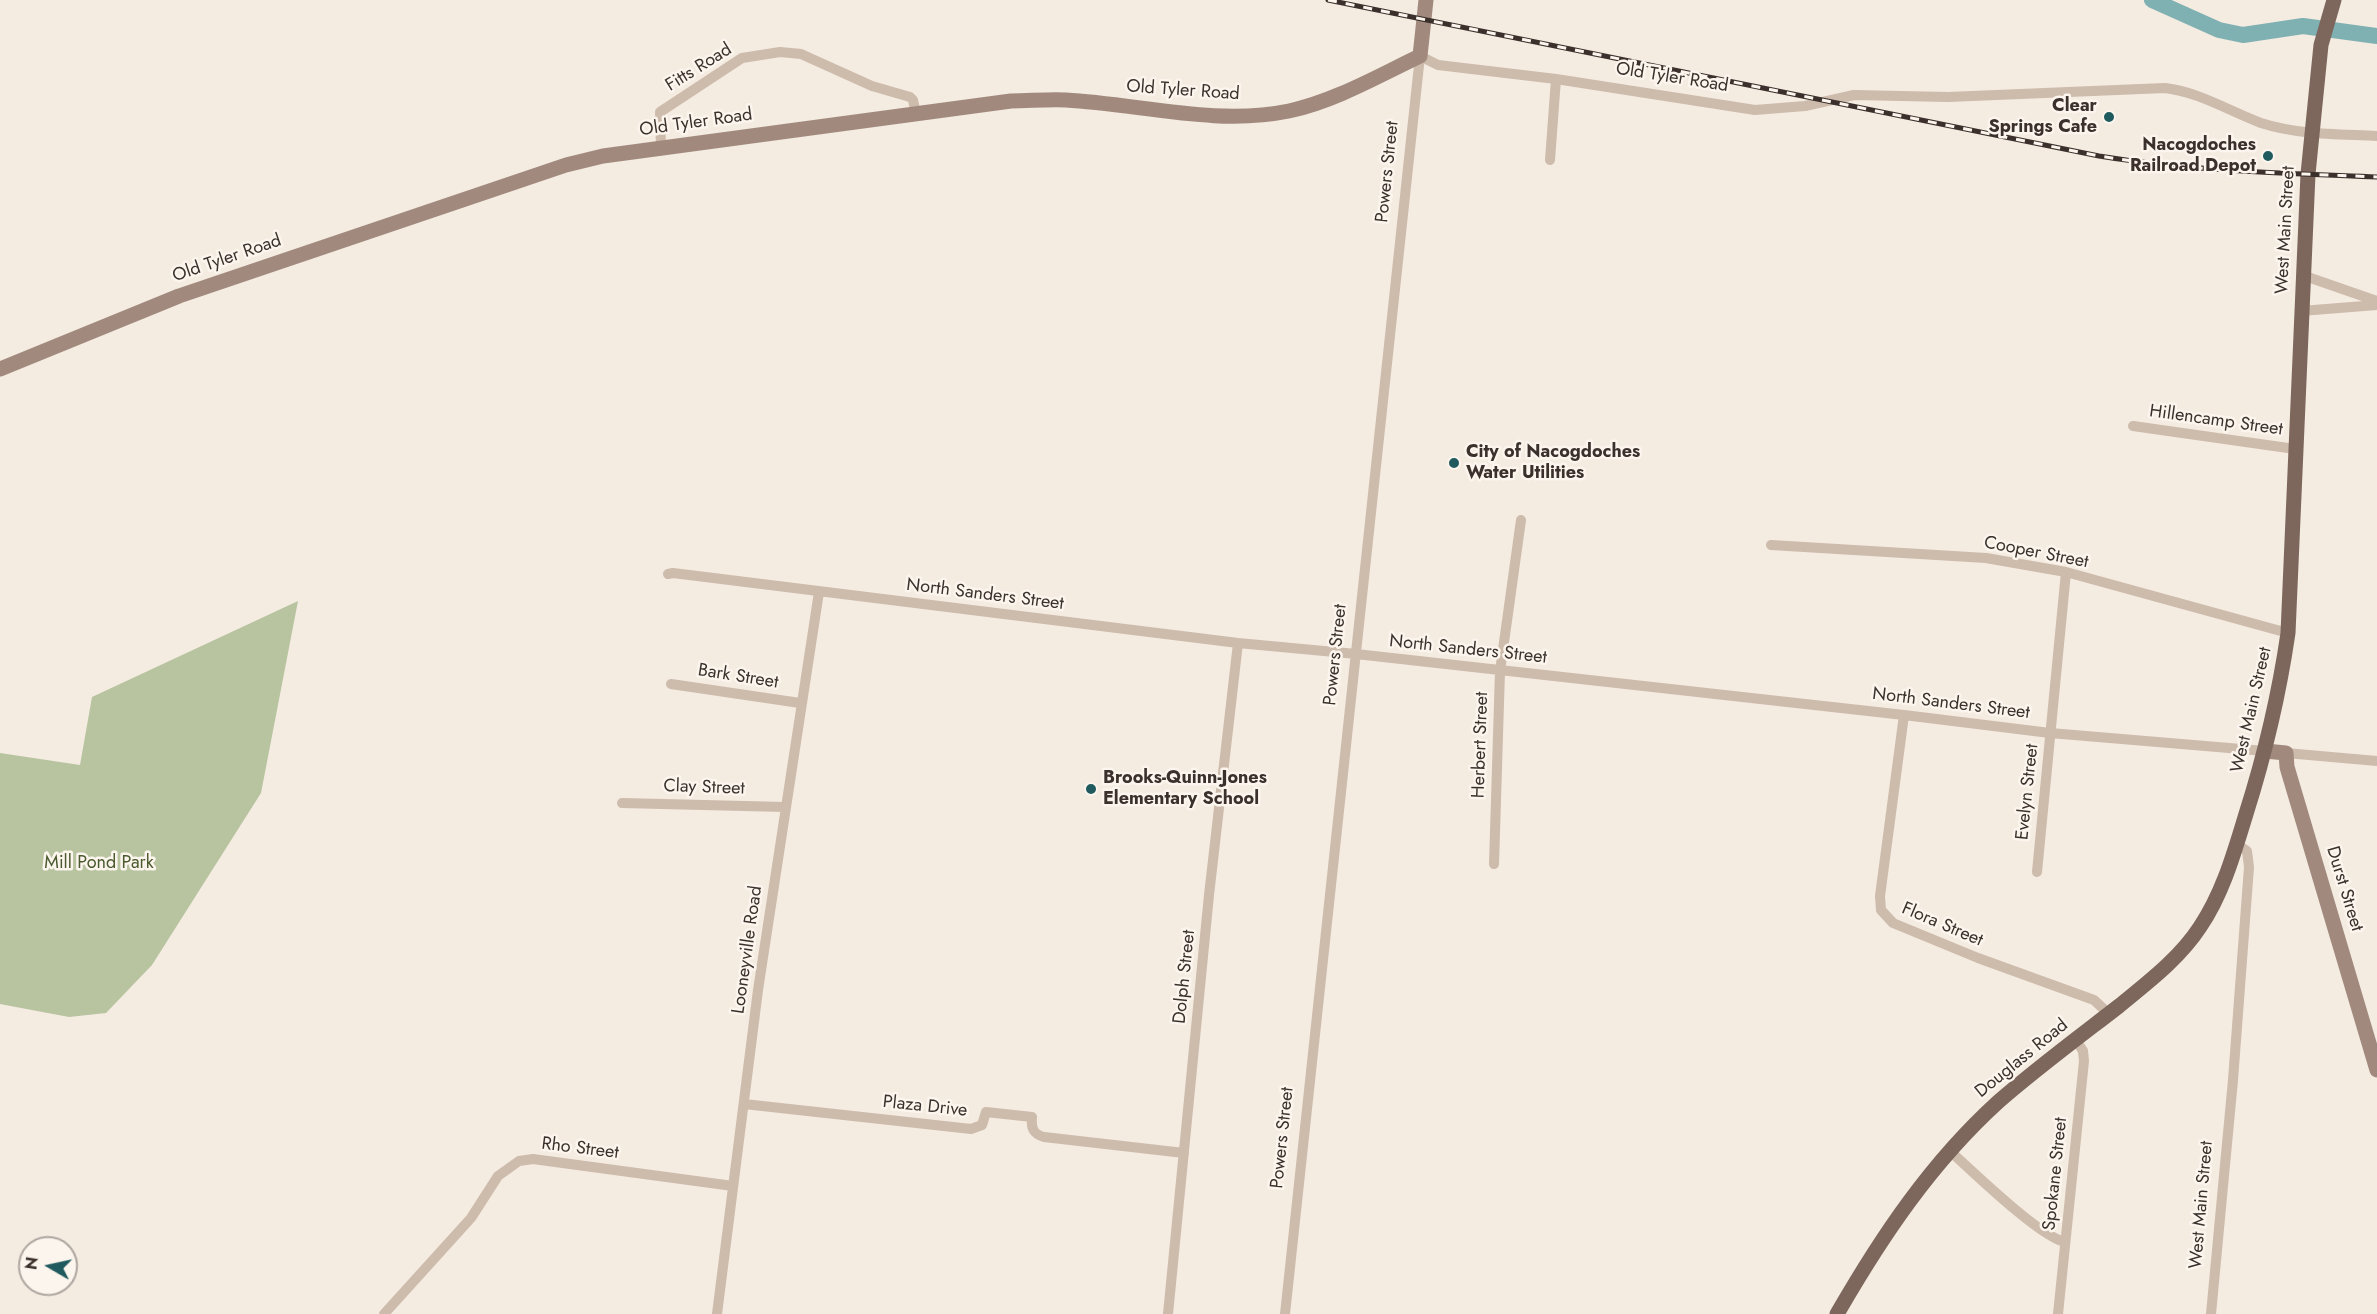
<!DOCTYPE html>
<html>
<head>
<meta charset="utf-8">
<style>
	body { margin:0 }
	#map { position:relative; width:2377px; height:1314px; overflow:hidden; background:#f4ebe1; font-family:Jost,sans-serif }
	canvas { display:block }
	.north { position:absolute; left:18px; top:1236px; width:60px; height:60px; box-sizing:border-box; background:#fbf5ee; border:2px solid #aea6a0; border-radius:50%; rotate:279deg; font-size:16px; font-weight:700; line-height:24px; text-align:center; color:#3b302b }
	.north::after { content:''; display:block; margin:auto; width:21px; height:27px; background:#1f5a5e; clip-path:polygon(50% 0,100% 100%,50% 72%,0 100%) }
</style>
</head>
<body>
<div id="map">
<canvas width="2377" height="1314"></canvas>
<div class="north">N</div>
</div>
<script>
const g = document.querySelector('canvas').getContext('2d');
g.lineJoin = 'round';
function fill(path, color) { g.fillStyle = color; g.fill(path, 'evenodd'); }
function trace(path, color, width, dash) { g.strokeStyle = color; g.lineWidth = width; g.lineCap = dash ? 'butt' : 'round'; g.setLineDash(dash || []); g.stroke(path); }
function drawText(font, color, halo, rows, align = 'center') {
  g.font = font + ' Jost,sans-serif'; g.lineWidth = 5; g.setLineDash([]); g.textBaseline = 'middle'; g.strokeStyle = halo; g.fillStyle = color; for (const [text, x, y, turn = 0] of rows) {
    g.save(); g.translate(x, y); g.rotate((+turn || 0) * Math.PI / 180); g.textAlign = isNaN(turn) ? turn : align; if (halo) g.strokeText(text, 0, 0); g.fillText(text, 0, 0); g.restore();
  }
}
fill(new Path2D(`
	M 298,601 L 261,793 L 152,965 L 106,1013 L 69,1017 L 0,1004 L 0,753 L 80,765 L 92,697 Z`), '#b8c4a0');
trace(new Path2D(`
	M 2152,0 L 2219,30 L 2243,35 L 2303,26 L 2377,36`), '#7fb0b2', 16);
trace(new Path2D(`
	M 661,147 L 660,112 L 742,58 L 780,52 L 801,54 L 872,86 L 910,97 L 913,100 L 916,114
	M 1550,160 L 1556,79
	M 2302,275 L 2377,301
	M 2301,311 L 2377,305
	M 2133,426 L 2295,449
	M 1771,545 L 1986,558 L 2066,572 L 2288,633
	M 668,574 L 673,573 L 1238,643 L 1356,654 L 1904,715 L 2050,733 L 2265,751
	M 671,684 L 800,703
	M 1904,715 L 1880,896 L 1881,910 L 1893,923 L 1978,958 L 2094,1000 L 2109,1014
	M 2286,753 L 2377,761
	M 622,803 L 785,807
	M 1494,864 L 1500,671 L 1521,520
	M 2037,872 L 2066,572
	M 744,1104 L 971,1129 L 982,1125 L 986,1112 L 1032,1117 C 1031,1128 1033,1134 1044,1137 L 1184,1153
	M 1950,1151 C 1972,1171 2040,1237 2065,1242
	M 384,1314 L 471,1218 L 498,1176 L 519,1161 L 533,1159 L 733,1186
	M 717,1314 L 758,990 L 819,592
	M 1168,1314 L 1209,895 L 1238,643
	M 1285,1314 C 1327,895 1375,476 1420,56 L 1438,65 L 1556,79 L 1755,110 L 1805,106 L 1854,95 L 1948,97 L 2165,88 C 2199,92 2229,111 2261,123 C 2298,135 2339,134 2377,136
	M 2058,1314 L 2084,1061 L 2083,1051 L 2076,1040
	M 2211,1314 L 2233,1080 L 2249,867 L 2247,851 L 2237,844`), '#cdbbac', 10);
trace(new Path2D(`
	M 0,369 L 179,296 L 566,165 L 603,156 L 1011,101 C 1029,101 1048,99 1066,100 C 1139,104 1216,126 1289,111 C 1335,101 1378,76 1420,56 L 1426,0
	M 2265,751 L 2286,753 L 2287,767 L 2377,1070`), '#a18a7d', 15);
trace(new Path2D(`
	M 1837,1314 C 1882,1236 1931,1163 1998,1102 C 2037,1068 2079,1037 2119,1006 C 2148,982 2179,959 2200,927 C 2223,893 2234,853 2246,814 C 2265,754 2279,695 2288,633 L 2308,174 L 2321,45 L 2334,0`), '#7d675c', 15);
const rail = new Path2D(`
	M 1328,0 L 2099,156 C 2191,171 2284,173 2377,177`);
trace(rail, '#3b302b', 5);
trace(rail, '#fbf5ee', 3, [9]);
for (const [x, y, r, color] of [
	[2109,117,6,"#1f5a5e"],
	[2268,156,6,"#1f5a5e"],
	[1454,463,6,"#1f5a5e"],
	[1091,789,6,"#1f5a5e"]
]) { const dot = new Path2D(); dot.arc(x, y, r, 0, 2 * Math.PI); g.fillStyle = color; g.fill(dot); trace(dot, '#fbf5ee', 2); }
drawText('18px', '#3b302b', '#fbf5ee', [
	["Fitts Road",699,68,-32],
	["Old Tyler Road",1672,78,9],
	["Old Tyler Road",1183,91,4],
	["Old Tyler Road",696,123,-8],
	["Powers Street",1388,172,-84],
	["West Main Street",2286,230,-87],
	["Old Tyler Road",227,259,-19],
	["Hillencamp Street",2216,421,8],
	["Cooper Street",2036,553,11],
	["North Sanders Street",985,595,7],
	["North Sanders Street",1468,650,6],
	["Powers Street",1336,655,-84],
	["Bark Street",738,677,9],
	["North Sanders Street",1951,704,7],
	["West Main Street",2252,710,-77],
	["Herbert Street",1481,745,-88],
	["Clay Street",704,788,2],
	["Evelyn Street",2028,792,-84],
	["Durst Street",2344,889,73],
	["Flora Street",1942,925,23],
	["Looneyville Road",748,950,-82],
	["Dolph Street",1185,977,-84],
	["Douglass Road",2022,1059,-39],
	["Plaza Drive",925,1107,6],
	["Powers Street",1283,1138,-84],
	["Rho Street",580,1149,7],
	["Spokane Street",2056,1174,-84],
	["West Main Street",2202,1205,-85]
]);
drawText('bold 18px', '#3b302b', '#fbf5ee', [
	["Clear",2097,107],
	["Springs Cafe",2097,128],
	["Nacogdoches",2256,146],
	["Railroad Depot",2256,167],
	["City of Nacogdoches",1466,453,"left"],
	["Water Utilities",1466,474,"left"],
	["Brooks-Quinn-Jones",1103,779,"left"],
	["Elementary School",1103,800,"left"]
], 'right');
drawText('18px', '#4a5a2e', '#fbf5ee', [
	["Mill Pond Park",99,864]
]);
</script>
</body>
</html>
